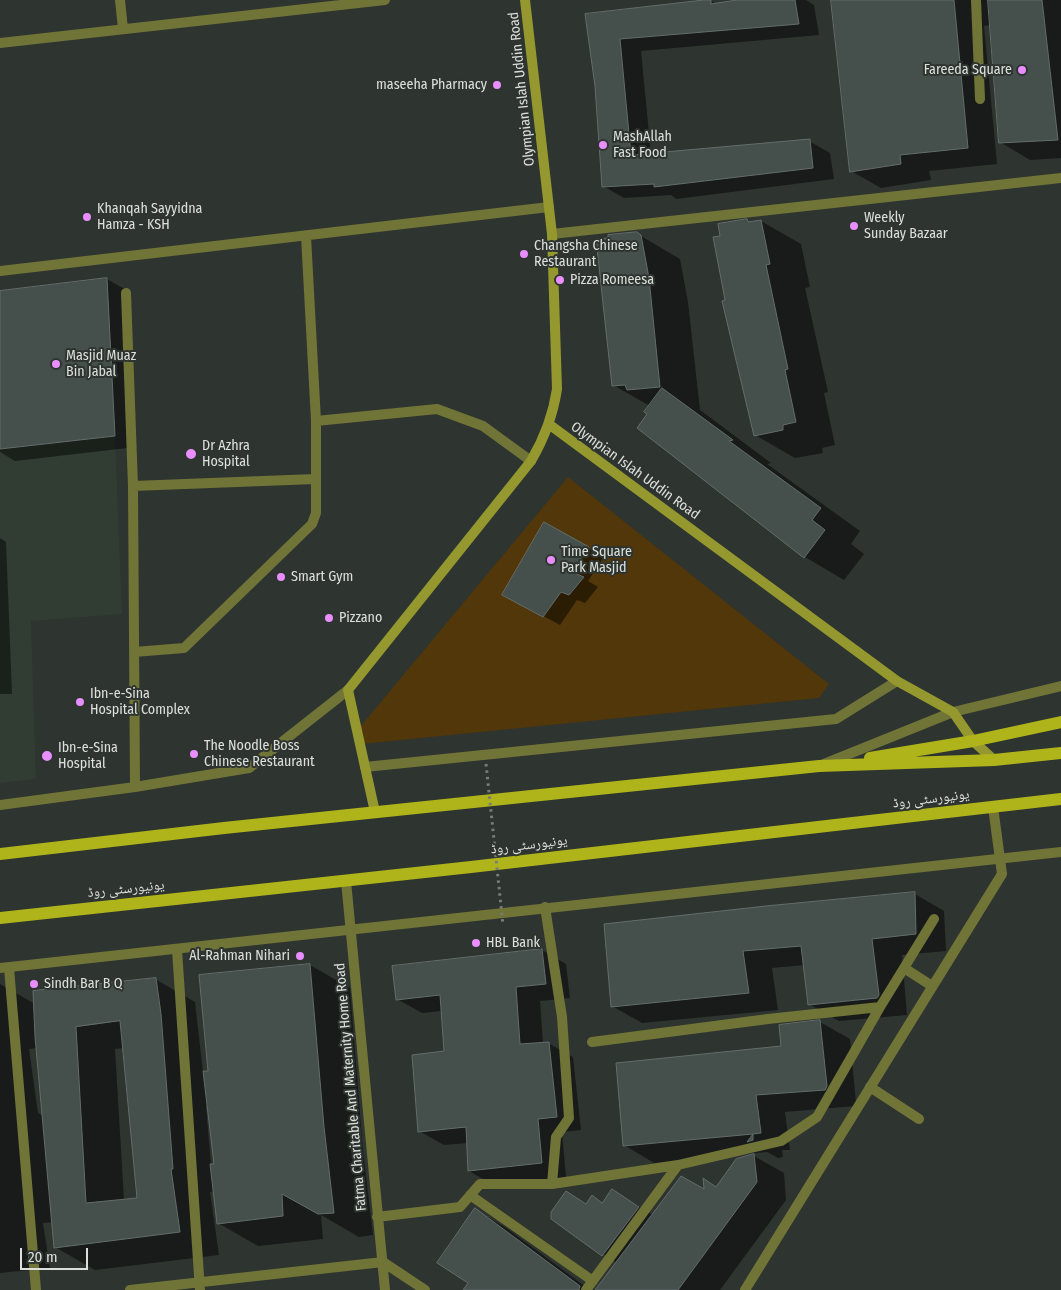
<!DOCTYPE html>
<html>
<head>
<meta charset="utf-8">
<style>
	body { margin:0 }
	#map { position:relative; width:1061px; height:1290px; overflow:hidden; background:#2e342f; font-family:"Fira Sans Condensed",sans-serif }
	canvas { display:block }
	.scale { position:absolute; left:20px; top:1248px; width:68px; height:22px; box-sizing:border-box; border:2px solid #dce0dc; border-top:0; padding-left:6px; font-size:15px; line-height:18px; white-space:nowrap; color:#dce0dc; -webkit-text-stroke:4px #2e342f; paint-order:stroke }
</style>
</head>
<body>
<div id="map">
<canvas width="1061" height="1290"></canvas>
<div class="scale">20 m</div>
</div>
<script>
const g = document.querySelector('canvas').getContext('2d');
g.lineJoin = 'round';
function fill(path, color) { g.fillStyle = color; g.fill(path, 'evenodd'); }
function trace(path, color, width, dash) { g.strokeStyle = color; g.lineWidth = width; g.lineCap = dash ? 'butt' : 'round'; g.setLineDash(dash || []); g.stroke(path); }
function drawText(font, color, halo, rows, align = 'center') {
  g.font = font + ' "Fira Sans Condensed","Noto Naskh Arabic",sans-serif'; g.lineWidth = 4; g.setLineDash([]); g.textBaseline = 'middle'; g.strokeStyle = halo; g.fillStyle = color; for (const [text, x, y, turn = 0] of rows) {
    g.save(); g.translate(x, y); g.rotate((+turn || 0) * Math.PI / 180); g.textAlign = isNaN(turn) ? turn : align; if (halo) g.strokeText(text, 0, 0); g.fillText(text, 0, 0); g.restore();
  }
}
fill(new Path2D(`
	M 115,436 L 122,614 L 31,621 L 36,779 L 0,783 L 0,449 Z`), '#313c32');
fill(new Path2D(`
	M 568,477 L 829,684 L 819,698 L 361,744 L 360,727 Z`), '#513709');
fill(new Path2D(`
	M 745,0 L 806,0 L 814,5 L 819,35 L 641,51 L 651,154 L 809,141 L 830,153 L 834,179 L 676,199 L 671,195 L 624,198 L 603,186 L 596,86 L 586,15 L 711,1 L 717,4 Z
	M 832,0 L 1061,0 L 1061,158 L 1030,160 L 1000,142 L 991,25 L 984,26 L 997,164 L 929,171 L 931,180 L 881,188 L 851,171 Z
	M 747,221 L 751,223 L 761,221 L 801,244 L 810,287 L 805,288 L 828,392 L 824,393 L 835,445 L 822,448 L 823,453 L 795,458 L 755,435 L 726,301 L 722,237 Z
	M 636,233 L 680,259 L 688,302 L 700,410 L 771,463 L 767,464 L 860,531 L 851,544 L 864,554 L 844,580 L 805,557 L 722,494 L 723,492 L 648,414 L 650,406 L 613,385 Z
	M 107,279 L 128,291 L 136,447 L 15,461 L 0,452 L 0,292 Z
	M 544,524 L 604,557 L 588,581 L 598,587 L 585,603 L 577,600 L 560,625 L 519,603 Z
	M 0,538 L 6,542 L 12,694 L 0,694 Z
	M 915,894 L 944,911 L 946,951 L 902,955 L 907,1015 L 839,1021 L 809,1004 L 805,965 L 772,968 L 778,1010 L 642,1023 L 612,1006 L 605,925 Z
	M 542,950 L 566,964 L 570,998 L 540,1001 L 543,1043 L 548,1043 L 573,1057 L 581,1130 L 562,1132 L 566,1177 L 493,1185 L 469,1171 L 468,1143 L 444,1145 L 419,1131 L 446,1052 L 442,1011 L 422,1013 L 397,999 Z
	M 310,965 L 350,988 L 363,1151 L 373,1235 L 359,1237 L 321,1215 L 323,1239 L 258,1246 L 218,1223 L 215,1191 L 210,1192 L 219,1255 L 95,1270 L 55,1247 L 53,1222 L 43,1223 L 50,1268 L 0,1273 L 0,984 L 35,1004 L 155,979 L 195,1002 L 203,1072 L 209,1072 ZM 37,1048 L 43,1116 L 38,1113 L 29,1049 ZM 124,1048 L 138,1199 L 124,1200 L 115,1049 ZM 206,1106 L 208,1106 L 215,1165 L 211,1165 Z
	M 820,1022 L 850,1039 L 856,1103 L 855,1106 L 785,1112 L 790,1150 L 782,1150 L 783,1157 L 778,1158 L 767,1152 L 654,1163 L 624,1145 Z
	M 754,1156 L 784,1173 L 786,1200 L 720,1290 L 597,1290 L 617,1263 L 552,1218 L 567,1192 L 587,1204 L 592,1197 L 603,1204 L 612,1190 L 653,1215 L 705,1191 L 717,1188 Z
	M 476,1210 L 505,1227 L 590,1290 L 477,1290 L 439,1263 Z`), '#0007');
const building = new Path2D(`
	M 704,0 L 711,0 L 711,4 L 737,0 L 795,0 L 799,24 L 620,39 L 631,155 L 810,139 L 813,168 L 654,187 L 654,184 L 602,187 L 595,86 L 585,14 Z
	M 831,0 L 954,0 L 968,148 L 900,155 L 901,164 L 850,172 Z
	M 988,0 L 1042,0 L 1058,140 L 999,143 Z
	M 747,219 L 748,222 L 761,220 L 770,264 L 766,265 L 788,369 L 785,370 L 796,422 L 783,425 L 783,430 L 754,436 L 722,301 L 725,300 L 723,289 L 713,237 L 720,236 L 718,224 Z
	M 637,232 L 641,235 L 649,278 L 660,387 L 627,390 L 625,385 L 612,386 L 596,239 L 608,238 L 608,235 Z
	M 107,278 L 115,436 L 0,449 L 0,291 Z
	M 662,388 L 733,440 L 729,441 L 821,508 L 812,520 L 825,530 L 804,558 L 637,428 L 647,414 L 644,412 Z
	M 544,522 L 589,547 L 572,572 L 584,577 L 569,595 L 561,592 L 543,617 L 502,595 Z
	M 915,892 L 916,934 L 872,939 L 879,995 L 877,998 L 808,1005 L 801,946 L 743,951 L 749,993 L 611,1007 L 604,924 L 766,906 Z
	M 542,949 L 546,984 L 516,987 L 520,1044 L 549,1042 L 557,1117 L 538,1119 L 542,1163 L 468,1171 L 466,1127 L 418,1132 L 412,1055 L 444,1051 L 440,995 L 396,1000 L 392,966 Z
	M 310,964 L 324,1127 L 334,1213 L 318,1214 L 282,1194 L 283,1216 L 217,1224 L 210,1164 L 214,1164 L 203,1071 L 208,1071 L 199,975 Z
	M 156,978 L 161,1014 L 173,1169 L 171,1169 L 180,1232 L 54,1248 L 35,1037 L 33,991 ZM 120,1021 L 137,1198 L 86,1203 L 76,1027 Z
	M 820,1020 L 827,1086 L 825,1090 L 756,1095 L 761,1133 L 753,1134 L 753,1140 L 747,1142 L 753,1134 L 623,1146 L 616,1063 L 781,1046 L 779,1025 Z
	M 754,1154 L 757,1182 L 678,1290 L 595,1290 L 681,1176 L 704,1189 L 703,1178 L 716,1187 L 736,1159 Z
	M 612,1189 L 639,1207 L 602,1256 L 551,1219 L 551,1212 L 566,1191 L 586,1204 L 592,1195 L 602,1203 Z
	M 475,1208 L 580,1286 L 579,1290 L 463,1290 L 468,1283 L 437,1263 Z`);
fill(building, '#454f4c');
trace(building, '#636d6b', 1);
trace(new Path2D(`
	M 0,968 L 1061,852
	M 870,1087 L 919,1119`), '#717437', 10);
trace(new Path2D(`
	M 120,0 L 123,29
	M 976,0 L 980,99
	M 0,43 L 385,0
	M 552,234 L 1061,178
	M 0,271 L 549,207
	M 126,293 L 133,486 L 135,787
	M 316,421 L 437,409 L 483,426 L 531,461
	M 133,486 L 315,479
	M 134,652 L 184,648 L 312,524 L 316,513 L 316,421 L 306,236
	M 824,764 L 953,712 L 1061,686
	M 365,767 L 836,719 L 897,681
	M 0,805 L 135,787 L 249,768 L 348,690
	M 346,881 L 385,1290
	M 545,907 L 562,1017 L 569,1118 L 556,1137 L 552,1184
	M 177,950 L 200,1290
	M 9,968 L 36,1290
	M 904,968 L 934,919
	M 592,1042 L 768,1019 L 880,1007 L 904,968 L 932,986
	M 470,1195 L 593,1281
	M 377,1217 L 460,1207 L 480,1184 L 552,1184 L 678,1165 L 781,1141 L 817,1117 L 880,1007
	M 130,1290 L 383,1262 L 425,1290
	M 586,1290 L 678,1165
	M 745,1290 L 1002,874 L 993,807`), '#717437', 10);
trace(new Path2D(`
	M 550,425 L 897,681 L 953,712 L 973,741 L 994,760
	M 375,812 L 348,690 L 531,461 C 545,437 553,416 557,389 L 552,234 L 525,0`), '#94982e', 10);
trace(new Path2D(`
	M 870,758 L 973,741 L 1061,722
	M 0,854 L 224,828 L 819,766 L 994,760 L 1061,753
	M 0,918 L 471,867 L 1061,799`), '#afb41a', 12);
trace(new Path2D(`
	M 486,764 L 503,925`), '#787d78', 3, [2.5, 4]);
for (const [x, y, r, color] of [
	[1022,70,5,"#e88eff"],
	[497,85,5,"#e88eff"],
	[603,145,5,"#e88eff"],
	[87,217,5,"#e88eff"],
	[854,226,5,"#e88eff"],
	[524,254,5,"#e88eff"],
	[560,280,5,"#e88eff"],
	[56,364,5,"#e88eff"],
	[191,454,6,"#e88eff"],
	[551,560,5,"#e88eff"],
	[281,577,5,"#e88eff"],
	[329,618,5,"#e88eff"],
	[80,702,5,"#e88eff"],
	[194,754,5,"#e88eff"],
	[47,756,6,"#e88eff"],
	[476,943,5,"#e88eff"],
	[300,956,5,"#e88eff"],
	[34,984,5,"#e88eff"]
]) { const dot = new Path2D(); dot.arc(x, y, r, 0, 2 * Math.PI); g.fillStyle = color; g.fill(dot); trace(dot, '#2e342f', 2); }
drawText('14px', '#dce0dc', '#2e342f', [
	["Fareeda Square",1012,70,"right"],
	["maseeha Pharmacy",487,85,"right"],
	["MashAllah",613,137],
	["Fast Food",613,153],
	["Khanqah Sayyidna",97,209],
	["Hamza - KSH",97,225],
	["Weekly",864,218],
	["Sunday Bazaar",864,234],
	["Changsha Chinese",534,246],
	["Restaurant",534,262],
	["Pizza Romeesa",570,280],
	["Masjid Muaz",66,356],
	["Bin Jabal",66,372],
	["Dr Azhra",202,446],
	["Hospital",202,462],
	["Time Square",561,552],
	["Park Masjid",561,568],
	["Smart Gym",291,577],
	["Pizzano",339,618],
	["Ibn-e-Sina",90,694],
	["Hospital Complex",90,710],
	["The Noodle Boss",204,746],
	["Chinese Restaurant",204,762],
	["Ibn-e-Sina",58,748],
	["Hospital",58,764],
	["HBL Bank",486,943],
	["Al-Rahman Nihari",290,956,"right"],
	["Sindh Bar B Q",44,984]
], 'left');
drawText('14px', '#dce0dc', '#2e342f', [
	["Olympian Islah Uddin Road",522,89,-96],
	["Olympian Islah Uddin Road",635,471,36],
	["یونیورسٹی روڈ",931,799,-7],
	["یونیورسٹی روڈ",529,845,-7],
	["یونیورسٹی روڈ",126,889,-6],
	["Fatma Charitable And Maternity Home Road",351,1087,-95]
]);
</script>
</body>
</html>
